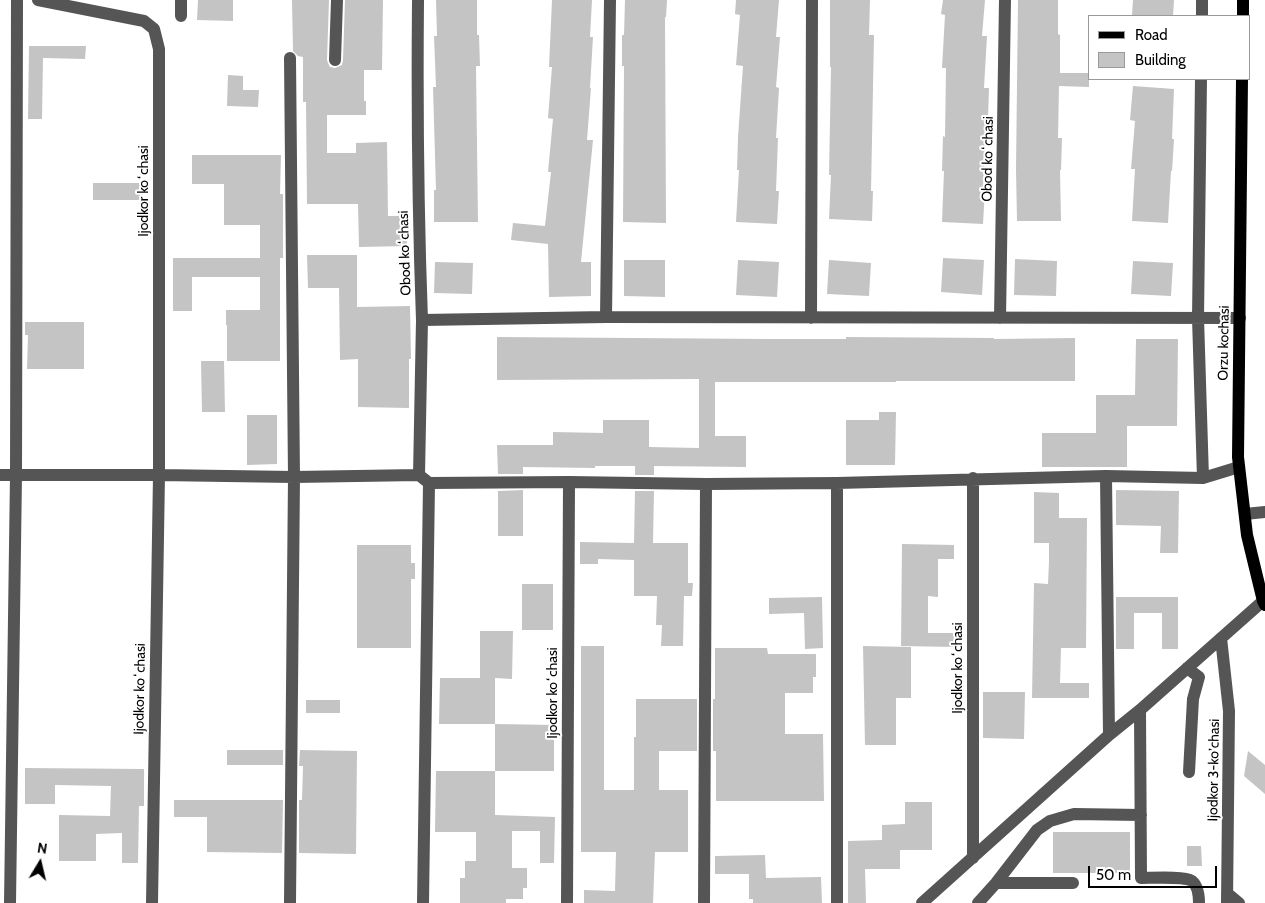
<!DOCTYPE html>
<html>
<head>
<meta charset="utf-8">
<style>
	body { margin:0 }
	#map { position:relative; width:1265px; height:903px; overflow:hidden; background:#fff; font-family:Cabin,sans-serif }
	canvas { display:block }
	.legend { position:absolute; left:1088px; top:15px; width:162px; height:65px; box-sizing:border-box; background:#fff; border:1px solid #999; margin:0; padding:6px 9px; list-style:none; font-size:15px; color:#000 }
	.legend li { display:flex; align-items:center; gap:10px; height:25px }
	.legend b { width:25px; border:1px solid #999 }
	.north { position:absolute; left:15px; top:838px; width:50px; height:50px; -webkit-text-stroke:4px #fff; paint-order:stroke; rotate:9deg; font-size:14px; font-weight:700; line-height:20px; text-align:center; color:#000 }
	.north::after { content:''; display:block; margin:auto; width:18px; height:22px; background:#000; clip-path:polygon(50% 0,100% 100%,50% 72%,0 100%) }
	.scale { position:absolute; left:1088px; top:866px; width:129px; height:22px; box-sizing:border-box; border:2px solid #000; border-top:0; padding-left:6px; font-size:15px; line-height:18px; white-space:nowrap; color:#000; -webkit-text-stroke:4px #fff; paint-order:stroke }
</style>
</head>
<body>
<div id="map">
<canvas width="1265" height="903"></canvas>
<ul class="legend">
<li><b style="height:6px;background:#000"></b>Road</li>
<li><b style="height:14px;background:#c4c4c4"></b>Building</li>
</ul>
<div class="north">N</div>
<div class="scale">50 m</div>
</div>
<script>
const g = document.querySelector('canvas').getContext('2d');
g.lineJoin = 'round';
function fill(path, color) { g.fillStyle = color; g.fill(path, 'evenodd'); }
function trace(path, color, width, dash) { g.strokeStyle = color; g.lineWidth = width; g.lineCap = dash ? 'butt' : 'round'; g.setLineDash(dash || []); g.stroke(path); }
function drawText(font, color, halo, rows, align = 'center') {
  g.font = font + ' Cabin,sans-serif'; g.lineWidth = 4; g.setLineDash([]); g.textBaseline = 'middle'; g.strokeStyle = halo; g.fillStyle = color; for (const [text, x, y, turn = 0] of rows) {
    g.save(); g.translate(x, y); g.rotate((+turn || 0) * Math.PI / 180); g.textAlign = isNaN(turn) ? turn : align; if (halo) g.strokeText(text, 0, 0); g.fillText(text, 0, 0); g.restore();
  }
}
fill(new Path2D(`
	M 198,0 L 233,0 L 233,21 L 197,20 Z
	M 292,0 L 329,0 L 327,60 L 328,63 L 330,67 L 335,68 L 342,65 L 343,60 L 345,0 L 383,0 L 382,70 L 364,70 L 364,101 L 366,101 L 366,115 L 327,115 L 327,153 L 356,153 L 356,143 L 387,142 L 388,216 L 406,216 L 407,246 L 359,247 L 358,204 L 307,204 L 306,102 L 303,102 L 303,57 L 298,56 L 293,51 Z
	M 436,0 L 477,0 L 477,35 L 479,35 L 480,66 L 476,66 L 478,222 L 434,222 L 434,190 L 436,190 L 433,87 L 436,87 L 434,36 L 437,36 Z
	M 552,0 L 592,0 L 590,37 L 593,37 L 590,88 L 591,88 L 587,140 L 593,140 L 581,262 L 591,262 L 591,296 L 549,297 L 548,244 L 511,240 L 513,223 L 545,226 L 551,172 L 548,172 L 553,119 L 548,118 L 552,67 L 549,67 Z
	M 625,0 L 667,0 L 666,17 L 665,17 L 666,223 L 623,222 L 624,66 L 622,66 L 622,35 L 624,35 Z
	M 736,0 L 779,0 L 776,37 L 780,37 L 776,87 L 779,88 L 776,138 L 778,138 L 776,191 L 779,191 L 777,224 L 736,222 L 739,170 L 737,170 L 738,137 L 743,66 L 736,65 L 740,15 L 735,14 Z
	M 830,0 L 870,0 L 869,35 L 874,35 L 871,191 L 873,191 L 872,221 L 829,219 L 831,175 L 829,175 L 831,67 L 830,67 Z
	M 943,0 L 985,0 L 982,36 L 987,36 L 984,88 L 989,88 L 988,118 L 986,118 L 983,189 L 985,189 L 983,224 L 942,222 L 944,171 L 942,171 L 943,136 L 945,137 L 946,68 L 942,68 L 945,15 L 941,14 Z
	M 1018,0 L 1058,0 L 1058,34 L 1060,35 L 1060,73 L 1089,73 L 1089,87 L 1059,86 L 1058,138 L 1062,138 L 1061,170 L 1060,170 L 1061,221 L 1017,221 L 1016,170 Z
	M 1133,0 L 1174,0 L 1173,16 L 1132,15 Z
	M 29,46 L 86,46 L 85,59 L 43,58 L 42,119 L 28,119 Z
	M 228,75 L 243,76 L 243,90 L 259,90 L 258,107 L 227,106 Z
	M 1133,86 L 1174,89 L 1172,139 L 1174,139 L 1172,171 L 1171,171 L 1168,223 L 1132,221 L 1135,169 L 1131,169 L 1135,121 L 1130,120 Z
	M 192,155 L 281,155 L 280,194 L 283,194 L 283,258 L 280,258 L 280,361 L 227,361 L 227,325 L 226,325 L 226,310 L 260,310 L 260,277 L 192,277 L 192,311 L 173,311 L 173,258 L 260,258 L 260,225 L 224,225 L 224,184 L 192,184 Z
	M 93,183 L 142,183 L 142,200 L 93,200 Z
	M 307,255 L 357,255 L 357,307 L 410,306 L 411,359 L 409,359 L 409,408 L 358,407 L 358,359 L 340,360 L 339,288 L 308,288 Z
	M 943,258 L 984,260 L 982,295 L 941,292 Z
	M 1015,259 L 1057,261 L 1056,296 L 1014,295 Z
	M 624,260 L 665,260 L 665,297 L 624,296 Z
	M 738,260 L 779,262 L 777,297 L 736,295 Z
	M 829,260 L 871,263 L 869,296 L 827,294 Z
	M 1133,261 L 1173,263 L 1171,296 L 1131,294 Z
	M 435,262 L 473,263 L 472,294 L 434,293 Z
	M 25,322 L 84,322 L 84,369 L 27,369 L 28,335 L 25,335 Z
	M 497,337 L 766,339 L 846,339 L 846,337 L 994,338 L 994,339 L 1075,338 L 1075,381 L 896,381 L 896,382 L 715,382 L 715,436 L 746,436 L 746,467 L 654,466 L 654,475 L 635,475 L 635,466 L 595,466 L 595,468 L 523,467 L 523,474 L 498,474 L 497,445 L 553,445 L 553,432 L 603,433 L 603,420 L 649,420 L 649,447 L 699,448 L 699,379 L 497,380 Z
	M 1136,339 L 1178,339 L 1177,426 L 1127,426 L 1127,467 L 1042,467 L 1042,433 L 1096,433 L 1096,395 L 1135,395 Z
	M 201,361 L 224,361 L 225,412 L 202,412 Z
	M 879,412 L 896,412 L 895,465 L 846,465 L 846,420 L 879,420 Z
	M 247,415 L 277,415 L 277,464 L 247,465 Z
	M 523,490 L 523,536 L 498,536 L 498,491 Z
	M 1116,490 L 1179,491 L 1178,553 L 1160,553 L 1161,526 L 1116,525 Z
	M 635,491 L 654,491 L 653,543 L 688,543 L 688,583 L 693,583 L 692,596 L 684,596 L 683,646 L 661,646 L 662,625 L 656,625 L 657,596 L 634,596 L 634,560 L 598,559 L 598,564 L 580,564 L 580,542 L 634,543 Z
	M 1034,492 L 1059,493 L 1059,518 L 1087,518 L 1086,648 L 1061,648 L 1060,683 L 1089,683 L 1089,698 L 1032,698 L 1034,583 L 1048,584 L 1049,562 L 1049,543 L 1034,543 Z
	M 902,544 L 954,545 L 954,559 L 938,559 L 938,597 L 928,596 L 928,633 L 956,633 L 956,647 L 901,646 Z
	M 357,545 L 411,545 L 411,563 L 415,563 L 415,579 L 411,579 L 411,648 L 357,648 Z
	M 522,584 L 553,584 L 553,630 L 522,630 Z
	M 822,597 L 823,648 L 805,649 L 804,613 L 769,614 L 769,598 Z
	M 1116,597 L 1178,597 L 1178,649 L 1162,649 L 1162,613 L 1134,613 L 1134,649 L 1116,649 Z
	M 480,631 L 513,631 L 512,679 L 495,678 L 495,724 L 439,724 L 440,678 L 480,678 Z
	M 581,646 L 604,646 L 604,790 L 634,790 L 634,737 L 636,737 L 636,699 L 697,699 L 697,751 L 659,751 L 659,790 L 688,790 L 688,852 L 655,852 L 653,903 L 584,903 L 584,890 L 615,891 L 616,852 L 581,852 Z
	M 863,646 L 911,647 L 911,698 L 896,698 L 896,745 L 865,745 Z
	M 715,648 L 767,648 L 768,654 L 816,654 L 816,677 L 813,677 L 813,693 L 785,693 L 785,734 L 823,734 L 824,801 L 716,801 L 716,751 L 713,751 L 713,699 L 715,699 Z
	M 983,692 L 1025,692 L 1024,739 L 983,738 Z
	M 306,700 L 340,700 L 340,713 L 306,713 Z
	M 495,724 L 554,725 L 554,771 L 495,771 Z
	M 227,750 L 283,750 L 283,765 L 227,765 Z
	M 300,750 L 357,751 L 356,854 L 299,853 L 299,800 L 302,800 L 303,766 L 299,766 Z
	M 1248,751 L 1265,765 L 1265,794 L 1244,776 Z
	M 25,768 L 144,769 L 144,806 L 139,806 L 138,863 L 122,863 L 122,833 L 96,834 L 96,861 L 59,861 L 59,815 L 110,816 L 111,786 L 55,785 L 55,804 L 25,804 Z
	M 436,771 L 495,771 L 495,815 L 555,817 L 554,863 L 540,863 L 540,831 L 512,831 L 512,868 L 527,868 L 527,888 L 523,888 L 523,899 L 506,899 L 506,903 L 460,903 L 460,878 L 465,878 L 465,861 L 476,861 L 476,832 L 435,832 Z
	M 174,800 L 283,800 L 282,853 L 207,852 L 207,817 L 174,817 Z
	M 905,802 L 932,802 L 932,850 L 900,850 L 900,869 L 865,869 L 866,903 L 848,903 L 848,841 L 882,840 L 882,825 L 905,824 Z
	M 1053,832 L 1130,832 L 1130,873 L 1053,873 Z
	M 1187,846 L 1201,846 L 1202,866 L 1187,866 Z
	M 765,855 L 766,878 L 821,877 L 822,903 L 753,903 L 753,899 L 749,899 L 749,874 L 715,874 L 715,856 Z`), '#c4c4c4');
trace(new Path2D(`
	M 38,0 L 144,21 L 154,29 L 159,49 L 159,475 L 152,903
	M 418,0 C 417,107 418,213 422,320 L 606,317 L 1240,318
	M 181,16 L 181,0
	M 1202,16 L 1202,0
	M 290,58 L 294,477 L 290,903
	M 335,60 L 337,0
	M 1201,79 L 1198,318 L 1203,478
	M 606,317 L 610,0
	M 811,318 L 812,0
	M 1000,318 L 1005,0
	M 0,475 L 159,475 L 294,477 L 419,475 L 429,483 L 569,482 L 706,484 L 837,483 L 1106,476 L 1203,478 L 1239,467
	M 419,475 L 422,320
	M 1106,476 L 1109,735
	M 1245,514 L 1265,512
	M 1221,638 L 1229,711 L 1227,903
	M 1187,668 L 1199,677 L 1193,699 L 1189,772
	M 1140,710 L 1141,878 C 1152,878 1184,876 1192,881 C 1198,886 1199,895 1199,903
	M 973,858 L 973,478
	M 996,883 L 1073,883
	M 1227,893 L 1239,903
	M 10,903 L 16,475 L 17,0
	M 423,903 L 429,483
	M 567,903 L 569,482
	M 704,903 L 706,484
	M 837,903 L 837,483
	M 922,903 L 1109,735 L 1140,710 L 1263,601
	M 978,903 L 996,883 L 1037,830 L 1050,821 L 1074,814 L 1141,815`), '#555', 12);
trace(new Path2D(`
	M 1243,16 L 1243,0
	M 1242,79 L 1238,457 L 1247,535 L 1263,601 L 1265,605`), '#000', 12);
drawText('14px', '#000', '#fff', [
	["Obod koʻchasi",988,159,-89],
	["Ijodkor koʻchasi",144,191,-90],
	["Obod koʻchasi",405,253,-92],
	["Orzu kochasi",1224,343,-89],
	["Ijodkor koʻchasi",958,668,-90],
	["Ijodkor koʻchasi",140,689,-89],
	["Ijodkor koʻchasi",553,693,-90],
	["Ijodkor 3-koʼchasi",1214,770,-89]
]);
</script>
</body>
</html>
